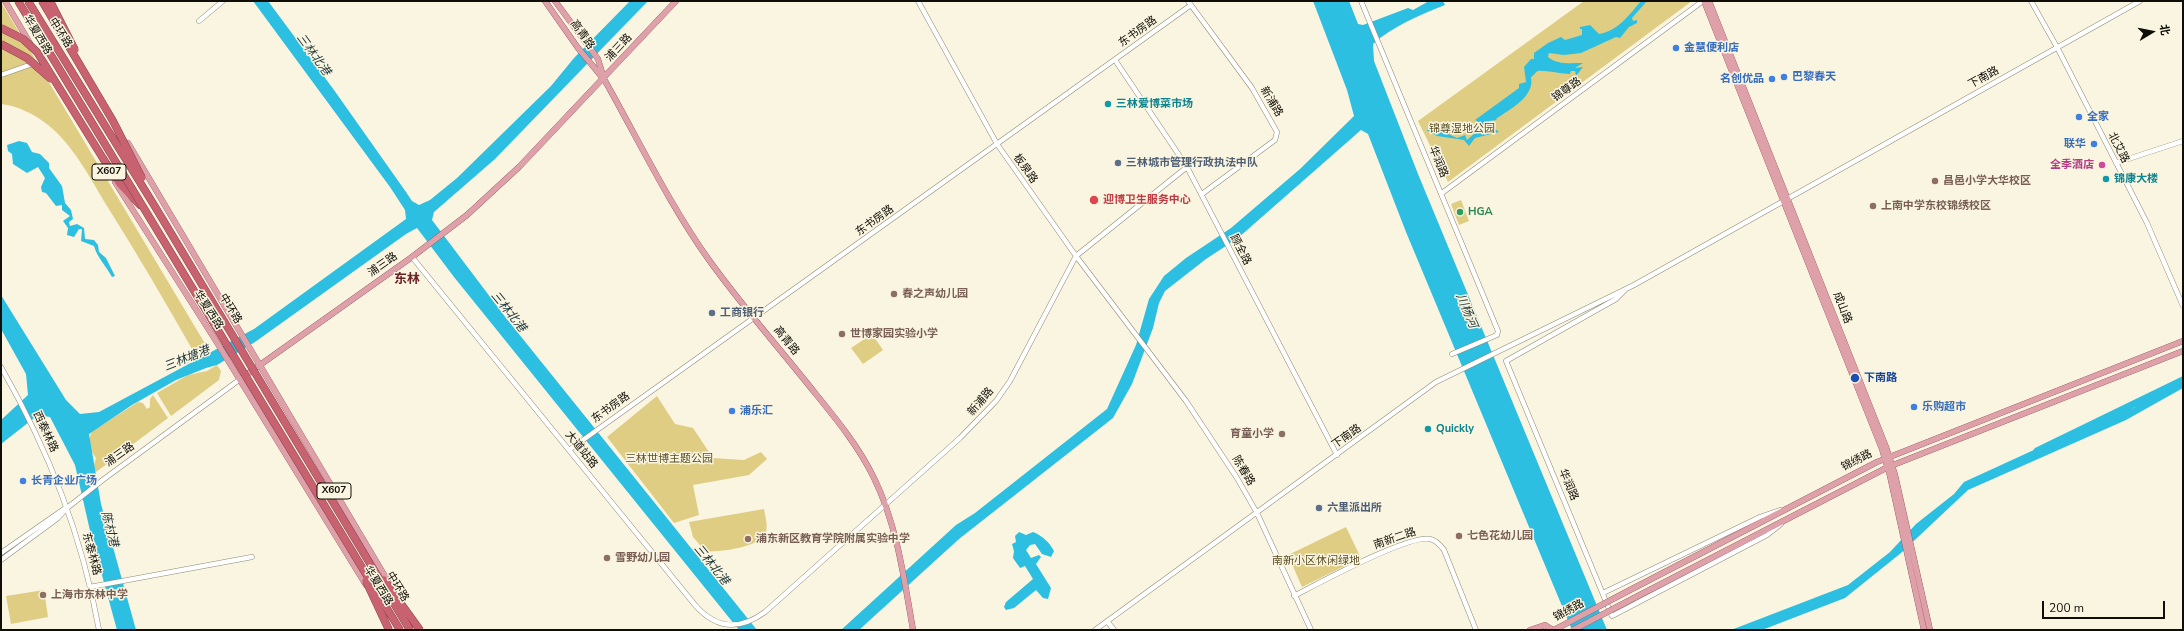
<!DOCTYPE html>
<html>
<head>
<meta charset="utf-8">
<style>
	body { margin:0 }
	#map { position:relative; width:2184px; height:631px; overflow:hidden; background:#faf5e0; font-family:"Nunito Sans","Noto Sans SC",sans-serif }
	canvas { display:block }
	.frame { position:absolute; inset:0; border:2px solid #100e08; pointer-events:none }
	.north { position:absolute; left:2132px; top:12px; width:40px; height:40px; -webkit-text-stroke:3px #faf5e0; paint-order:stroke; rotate:80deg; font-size:11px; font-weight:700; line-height:16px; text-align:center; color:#100e08 }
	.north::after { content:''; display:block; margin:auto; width:14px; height:18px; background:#100e08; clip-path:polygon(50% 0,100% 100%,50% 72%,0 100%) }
	.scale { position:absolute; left:2042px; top:601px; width:123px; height:18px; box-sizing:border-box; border:2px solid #100e08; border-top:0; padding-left:5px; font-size:12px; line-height:14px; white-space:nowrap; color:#100e08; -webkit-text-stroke:3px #faf5e0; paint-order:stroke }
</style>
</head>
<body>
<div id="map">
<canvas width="2184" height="631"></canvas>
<div class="frame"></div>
<div class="north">北</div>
<div class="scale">200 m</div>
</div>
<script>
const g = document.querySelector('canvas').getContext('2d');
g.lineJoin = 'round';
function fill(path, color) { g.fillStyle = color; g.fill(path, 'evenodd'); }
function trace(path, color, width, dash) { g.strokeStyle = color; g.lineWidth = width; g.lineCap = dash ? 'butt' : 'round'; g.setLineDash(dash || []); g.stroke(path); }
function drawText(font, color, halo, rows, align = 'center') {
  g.font = font + ' "Nunito Sans","Noto Sans SC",sans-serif'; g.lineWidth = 3; g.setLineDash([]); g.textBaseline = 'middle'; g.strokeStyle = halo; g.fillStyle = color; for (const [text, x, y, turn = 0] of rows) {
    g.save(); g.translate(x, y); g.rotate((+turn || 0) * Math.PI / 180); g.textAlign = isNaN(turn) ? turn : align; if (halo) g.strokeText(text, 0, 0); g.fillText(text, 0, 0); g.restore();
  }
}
fill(new Path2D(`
	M 1584,1 L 1692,1 L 1448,182 L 1418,121 Z
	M 1,2 L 210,352 L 184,365 L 196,356 C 167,305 138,255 107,206 C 90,178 74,146 48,125 C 34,114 18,106 1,104 Z
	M 1461,200 L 1469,221 L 1459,225 L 1451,204 Z
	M 872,334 L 883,350 L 863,364 L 851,348 Z
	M 217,365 L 221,371 L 219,380 L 171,416 L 157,393 L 188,375 L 207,371 Z
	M 153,395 L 168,418 L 96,472 L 93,469 L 96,458 L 88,446 L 91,432 L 138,402 L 143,403 L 147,409 L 150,407 L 150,399 Z
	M 657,396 L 675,424 L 693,428 L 713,458 L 744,460 L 761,452 L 767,459 L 749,475 L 693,485 L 699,515 L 674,523 L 607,437 Z
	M 764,509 C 765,517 769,527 765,534 C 760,547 717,553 705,551 L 693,537 L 689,522 Z
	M 1346,527 L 1361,558 L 1302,587 L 1288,555 Z
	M 44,590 L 48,617 L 11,624 L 6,596 Z`), '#e0cd84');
fill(new Path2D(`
	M 253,1 L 268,1 L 334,90 L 406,192 L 412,201 L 419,205 L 430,200 L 457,178 L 551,86 L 574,58 L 630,1 L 648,1 L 495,159 L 434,212 L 432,220 L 506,318 L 757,630 L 739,630 L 454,277 L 417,228 L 406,234 L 255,342 L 217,365 L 206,368 L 176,380 L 132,405 L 89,434 L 101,504 L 136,630 L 117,630 L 91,535 L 75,465 L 50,417 L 38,415 L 1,444 L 1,420 L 28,395 L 26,374 L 1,329 L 1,295 L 66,400 L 80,414 L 99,412 L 254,329 L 406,219 L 405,210 L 390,187 Z
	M 1313,1 L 1349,1 L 1358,24 L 1363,25 L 1408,8 L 1413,10 L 1429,1 L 1443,1 L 1445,5 C 1420,15 1393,26 1373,44 L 1374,61 L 1418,174 L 1607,630 L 1572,630 L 1406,232 L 1368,134 L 1361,130 L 1238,238 L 1206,259 L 1165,291 L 1159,303 L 1153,328 L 1132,384 L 1113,418 L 959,539 L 859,630 L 841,630 L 956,525 L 975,513 L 1107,409 L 1136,345 L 1149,299 L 1164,276 L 1186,258 L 1231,228 L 1300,169 L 1354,116 L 1347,90 Z
	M 1641,1 L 1647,1 L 1632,18 L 1633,21 L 1637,20 L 1637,23 L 1629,27 L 1620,38 L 1616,37 L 1581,53 L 1564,55 L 1549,53 L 1548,57 C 1557,65 1571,63 1583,63 L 1575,68 L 1583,67 L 1576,76 L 1575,71 L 1571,71 L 1570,74 C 1562,74 1544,70 1538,71 C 1535,72 1535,75 1531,77 C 1535,97 1510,109 1496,119 L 1497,120 L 1489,121 L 1490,125 L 1499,132 L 1475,138 L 1469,146 L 1464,140 L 1437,136 L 1426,130 L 1442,131 L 1457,138 L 1465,135 L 1467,140 L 1476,132 L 1483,131 L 1483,125 L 1475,120 L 1519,88 L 1519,84 L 1526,82 L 1524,67 L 1531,59 L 1534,59 L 1534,53 L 1548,43 L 1561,37 L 1565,40 L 1582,35 L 1582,29 L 1580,29 L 1580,27 L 1590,25 L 1599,34 C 1618,31 1629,15 1641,1 Z
	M 19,141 L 27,143 L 32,152 L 40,154 L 49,163 L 49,168 L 62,186 L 65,203 L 71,210 L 73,219 L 69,222 L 70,226 L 77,224 L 84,228 L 85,239 L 94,240 L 98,245 L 99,252 L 106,258 L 115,276 L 112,277 C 106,266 97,257 94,246 L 81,241 L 82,229 L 79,229 L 74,237 L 67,235 L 68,228 L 63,221 L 70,216 L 62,210 L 62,205 L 56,206 L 46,193 L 42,192 L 41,187 L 45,178 L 38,167 L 27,173 L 13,164 L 12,154 L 8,151 L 7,145 Z
	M 2183,377 L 2183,388 L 2126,420 L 1968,490 L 1901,553 L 1845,598 L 1762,630 L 1731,630 L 1848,585 L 1890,552 L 1916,524 L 1954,494 L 1964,482 L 2121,410 L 2134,408 L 2148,397 L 2167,388 Z
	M 1019,532 L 1026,535 L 1033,532 C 1043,536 1049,542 1054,551 L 1051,557 L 1042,554 L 1035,544 L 1030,545 L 1026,550 L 1031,558 L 1039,555 L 1041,557 L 1036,564 L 1051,588 L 1048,599 L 1043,598 L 1036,590 L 1014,608 L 1006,610 L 1004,607 L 1006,602 L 1033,579 L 1025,566 L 1020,568 L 1013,558 L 1014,551 L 1012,544 L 1016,542 L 1015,536 Z`), '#2cbfe1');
trace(new Path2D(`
	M 2037,451 L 2183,380`), '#2cbfe1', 7);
const minor = new Path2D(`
	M 918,1 L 997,144 L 1076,256 L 1186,401 L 1237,478 L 1257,513 L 1311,630
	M 1188,1 L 1252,88 L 1277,132 L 1275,140 L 1202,194
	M 1361,1 L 1498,331 L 1497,335 L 1452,354
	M 2031,1 L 2058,49 L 2147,223 L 2183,306
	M 199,21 L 223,1
	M 1115,60 L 1187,167 L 1337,455
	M 1,75 L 35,63
	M 2116,163 L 2183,141
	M 1442,193 L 1703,1
	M 412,257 L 695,605 C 716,629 739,631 765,612 L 960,438 L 996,401 L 1010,381 L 1076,256 L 1187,167
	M 1625,290 L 1616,299 L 1506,361 L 1612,616 L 1767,535 L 1781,524
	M 1,367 C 49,451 82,535 99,630
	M 569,450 L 1191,5
	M 1,553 L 64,509
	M 1,560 L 58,518 L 67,508 L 104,479 L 239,380
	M 90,587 L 252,557
	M 1603,593 L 1760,517 L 1780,510
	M 1294,596 C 1317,584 1409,534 1430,539 C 1436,540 1441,546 1444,550 L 1476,630
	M 1107,621 L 1114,630
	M 1095,630 L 1436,382 L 1634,285 L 2140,1`);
const major = new Path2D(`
	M 5,1 L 31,45
	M 545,1 L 578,48 L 602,77
	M 555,1 L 598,59 L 604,79 C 638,139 669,204 709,260 C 742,306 780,349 815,393 C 837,420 859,447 874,478 C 897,525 904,578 913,630
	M 1704,1 L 1882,449 L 1890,476 L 1924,630
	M 1709,1 L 1886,447 L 1895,475 L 1930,630
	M 128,143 L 389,583
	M 115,182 L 216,341 L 366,585
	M 243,377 L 412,257 L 467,215 L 519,167 L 676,1
	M 1630,590 L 1877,462 L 2183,341
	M 1634,598 L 1888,467 L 2183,351
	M 1530,630 L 1545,625 L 1553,630`);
const highway = new Path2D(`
	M 104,160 L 120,184 L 140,205`);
trace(minor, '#8d8875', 5.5);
trace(major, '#88454c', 6);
trace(highway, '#88454c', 8);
trace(minor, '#fff', 4.5);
trace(major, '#dfa1a9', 5.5);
trace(highway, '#c96270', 7);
const majorBridge = new Path2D(`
	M 1554,630 L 1630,590
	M 1573,630 L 1634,598`);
const highwayBridge = new Path2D(`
	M 18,1 L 400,630
	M 28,1 L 154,205 L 410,630
	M 42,1 L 113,121 L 142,178
	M 50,1 L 75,50
	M 1,28 L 23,39 L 37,52 L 104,160
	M 1,44 L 27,58 L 51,79
	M 384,580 L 420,630
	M 366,581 L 389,630`);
trace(majorBridge, '#88454c', 6, []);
trace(highwayBridge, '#88454c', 8, []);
trace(majorBridge, '#dfa1a9', 5.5);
trace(highwayBridge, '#c96270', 7);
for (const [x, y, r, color] of [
	[1676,48,4,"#3f7fe0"],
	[1784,77,4,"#3f7fe0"],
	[1772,79,4,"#3f7fe0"],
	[1108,104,4,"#0f9aa8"],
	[2079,117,4,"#3f7fe0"],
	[2094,144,4,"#3f7fe0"],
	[1118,163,4,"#5c6f8a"],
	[2102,165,4,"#d1479c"],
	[2106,179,4,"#0f9aa8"],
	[1935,181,4,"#8d6e63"],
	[1094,200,5,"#e0444e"],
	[1873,206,4,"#8d6e63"],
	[1460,212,4,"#2e9e5b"],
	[894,294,4,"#8d6e63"],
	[712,313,4,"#5c6f8a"],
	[842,334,4,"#8d6e63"],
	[1855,378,5,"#1a4fb4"],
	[1914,407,4,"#3f7fe0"],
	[732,411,4,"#3f7fe0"],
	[1428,429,4,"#0f9aa8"],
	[1282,434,4,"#8d6e63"],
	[23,481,4,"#3f7fe0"],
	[1319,508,4,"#5c6f8a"],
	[1459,536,4,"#8d6e63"],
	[748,539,4,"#8d6e63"],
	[607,558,4,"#8d6e63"],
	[43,595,4,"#8d6e63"]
]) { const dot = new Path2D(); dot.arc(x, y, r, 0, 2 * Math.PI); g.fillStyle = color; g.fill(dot); trace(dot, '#faf5e0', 1.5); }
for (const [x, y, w] of [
	[109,172,34],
	[334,491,34]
]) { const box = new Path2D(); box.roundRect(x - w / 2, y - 8, w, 16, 3); g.fillStyle = '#faf5e0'; g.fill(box); trace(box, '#100e08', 1); }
drawText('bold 10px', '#100e08', null, [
	["X607",109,172],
	["X607",334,491]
]);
drawText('11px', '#100e08', '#faf5e0', [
	["东书房路",1138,32,-36],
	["中环路",60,33,58],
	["华夏西路",37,35,59],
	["高青路",582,35,55],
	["浦三路",619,48,-47],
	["下南路",1984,78,-29],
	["锦尊路",1567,90,-36],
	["新浦路",1271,102,59],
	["北艾路",2118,148,63],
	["华润路",1438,162,68],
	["板泉路",1025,169,55],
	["东书房路",875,221,-36],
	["顾全路",1240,250,63],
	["浦三路",383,265,-35],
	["成山路",1842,308,69],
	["中环路",230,309,59],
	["华夏西路",208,310,57],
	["高青路",786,341,51],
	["新浦路",981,402,-49],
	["东书房路",611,408,-36],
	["西泰林路",45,432,65],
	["下南路",1347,437,-36],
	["大道站路",581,450,51],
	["浦三路",120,455,-35],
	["锦绣路",1857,461,-27],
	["陈春路",1243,471,59],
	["华润路",1568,485,67],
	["南新二路",1395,539,-19],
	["东泰林路",91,554,75],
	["华夏西路",378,586,58],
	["中环路",397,587,59],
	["锦绣路",1569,611,-28]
]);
drawText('bold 11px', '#366cbe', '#faf5e0', [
	["金慧便利店",1684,48],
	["巴黎春天",1792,77],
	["名创优品",1764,79,"right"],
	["全家",2087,117],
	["联华",2086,144,"right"],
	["乐购超市",1922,407],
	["浦乐汇",740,411],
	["长青企业广场",31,481]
], 'left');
drawText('bold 11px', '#0d838f', '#faf5e0', [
	["三林爱博菜市场",1116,104],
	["锦康大楼",2114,179],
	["Quickly",1436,429]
], 'left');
drawText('11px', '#5a4f25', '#faf5e0', [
	["锦尊湿地公园",1462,129],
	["三林世博主题公园",669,459],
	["南新小区休闲绿地",1316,561]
]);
drawText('bold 11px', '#4e5e75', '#faf5e0', [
	["三林城市管理行政执法中队",1126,163],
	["工商银行",720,313],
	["六里派出所",1327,508]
], 'left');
drawText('bold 11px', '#b23c85', '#faf5e0', [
	["全季酒店",2094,165]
], 'right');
drawText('bold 11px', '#785e54', '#faf5e0', [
	["昌邑小学大华校区",1943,181],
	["上南中学东校锦绣校区",1881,206],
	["春之声幼儿园",902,294],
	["世博家园实验小学",850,334],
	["育童小学",1274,434,"right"],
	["七色花幼儿园",1467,536],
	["浦东新区教育学院附属实验中学",756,539],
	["雪野幼儿园",615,558],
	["上海市东林中学",51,595]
], 'left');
drawText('bold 11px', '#be3a42', '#faf5e0', [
	["迎博卫生服务中心",1103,200]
], 'left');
drawText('bold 11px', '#27864d', '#faf5e0', [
	["HGA",1468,212]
], 'left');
drawText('bold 11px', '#164399', '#faf5e0', [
	["下南路",1864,378]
], 'left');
drawText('italic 12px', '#1d343a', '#faf5e0', [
	["三林北港",313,55,54],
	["川杨河",1466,311,67],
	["三林北港",508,312,51],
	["三林塘港",187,359,-22],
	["陈村港",109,529,76],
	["三林北港",711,565,51]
]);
drawText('bold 13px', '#692324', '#faf5e0', [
	["东林",407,280]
]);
</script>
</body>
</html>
